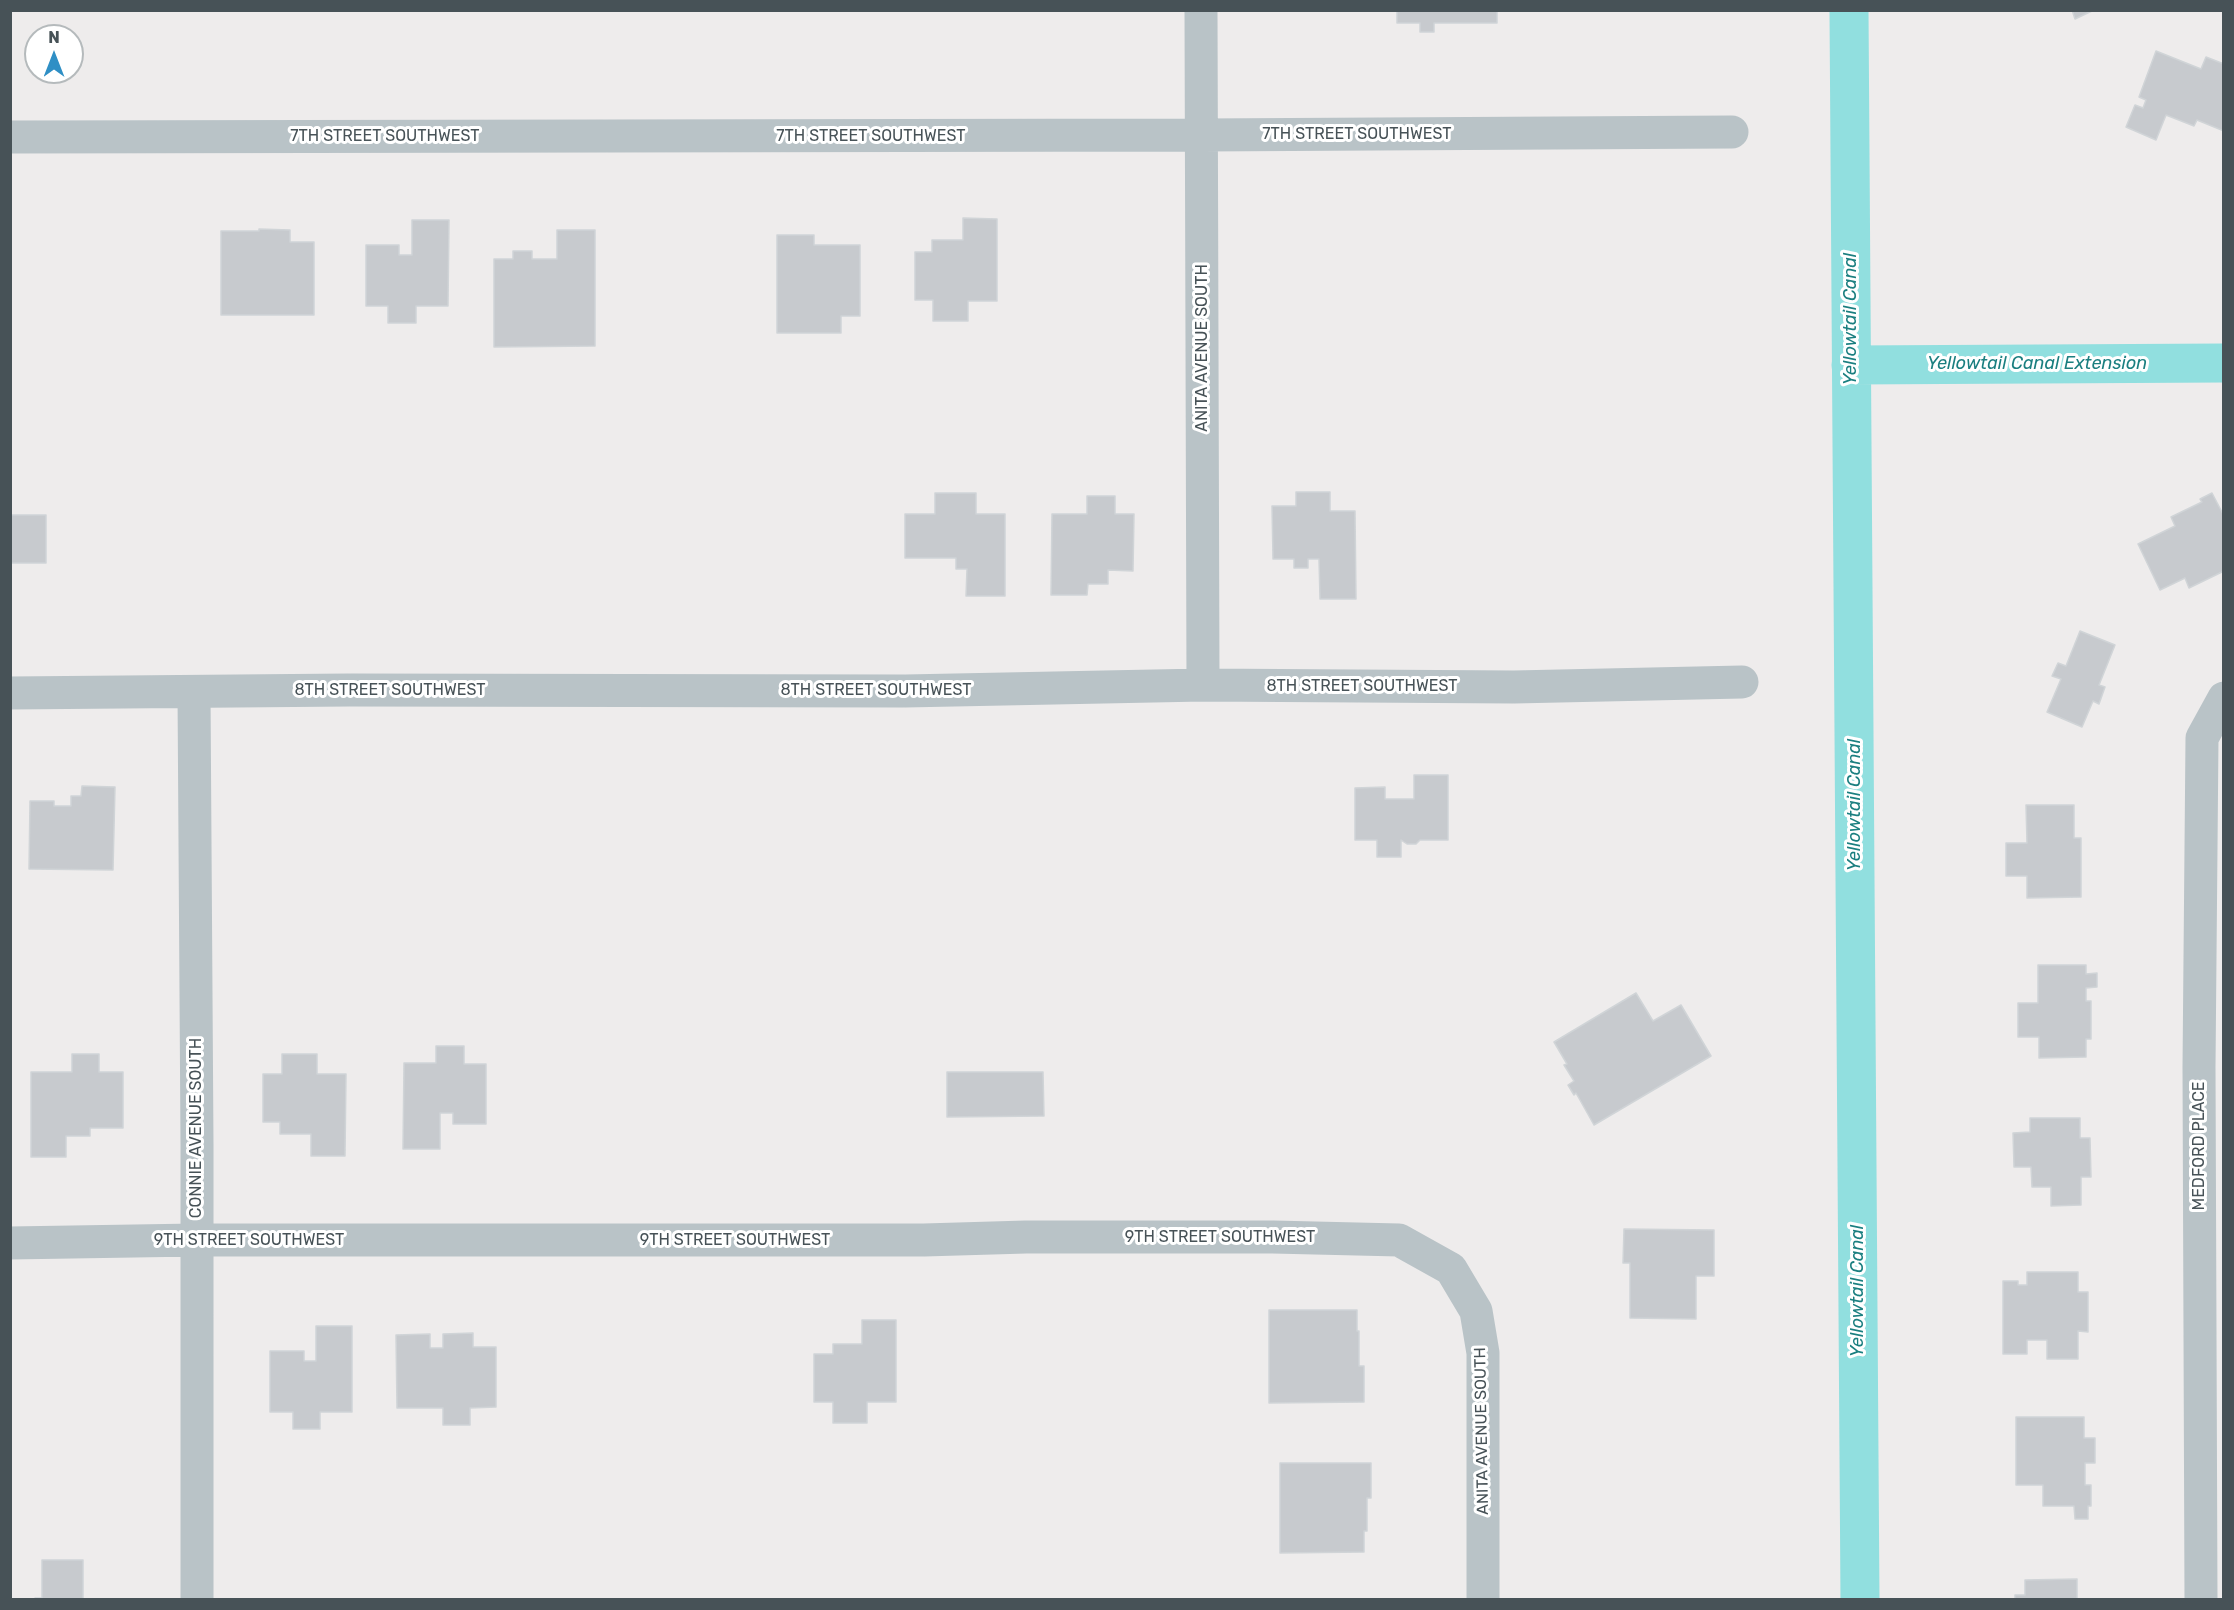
<!DOCTYPE html>
<html>
<head>
<meta charset="utf-8">
<style>
	body { margin:0 }
	#map { position:relative; width:2234px; height:1610px; overflow:hidden; background:#eeecec; font-family:Rubik,sans-serif }
	canvas { display:block }
	.frame { position:absolute; inset:0; border:12px solid #475257; pointer-events:none }
	.north { position:absolute; left:24px; top:24px; width:60px; height:60px; box-sizing:border-box; background:#fff; border:2px solid #b5babc; border-radius:50%; rotate:0deg; font-size:16px; font-weight:700; line-height:24px; text-align:center; color:#475257 }
	.north::after { content:''; display:block; margin:auto; width:21px; height:27px; background:#2f8fc5; clip-path:polygon(50% 0,100% 100%,50% 72%,0 100%) }
</style>
</head>
<body>
<div id="map">
<canvas width="2234" height="1610"></canvas>
<div class="frame"></div>
<div class="north">N</div>
</div>
<script>
const g = document.querySelector('canvas').getContext('2d');
g.lineJoin = 'round';
function trace(path, color, width, dash) { g.strokeStyle = color; g.lineWidth = width; g.lineCap = dash ? 'butt' : 'round'; g.setLineDash(dash || []); g.stroke(path); }
function fill(path, color) { g.fillStyle = color; g.fill(path, 'evenodd'); }
function drawText(font, color, halo, rows, align = 'center') {
  g.font = font + ' Rubik,sans-serif'; g.lineWidth = 6; g.setLineDash([]); g.textBaseline = 'middle'; g.strokeStyle = halo; g.fillStyle = color; for (const [text, x, y, turn = 0] of rows) {
    g.save(); g.translate(x, y); g.rotate((+turn || 0) * Math.PI / 180); g.textAlign = isNaN(turn) ? turn : align; if (halo) g.strokeText(text, 0, 0); g.fillText(text, 0, 0); g.restore();
  }
}
trace(new Path2D(`
	M 1849,10 L 1860,1600
	M 1851,365 L 2224,363`), '#91dfdf', 39);
const building = new Path2D(`
	M 1397,10 L 1497,10 L 1497,23 L 1434,23 L 1434,32 L 1420,32 L 1420,23 L 1397,23 Z
	M 2072,10 L 2094,10 L 2075,19 Z
	M 2156,51 L 2201,69 L 2206,57 L 2224,64 L 2224,131 L 2197,120 L 2194,126 L 2166,115 L 2156,140 L 2126,127 L 2135,105 L 2143,108 L 2146,100 L 2139,97 Z
	M 963,218 L 997,219 L 997,301 L 968,301 L 968,321 L 933,321 L 933,300 L 915,300 L 915,252 L 932,252 L 932,240 L 963,240 Z
	M 412,220 L 449,220 L 448,306 L 416,306 L 416,323 L 388,323 L 388,306 L 366,306 L 366,245 L 399,245 L 399,255 L 412,255 Z
	M 259,229 L 290,230 L 290,242 L 314,242 L 314,315 L 221,315 L 221,231 L 259,231 Z
	M 557,230 L 595,230 L 595,346 L 494,347 L 494,259 L 513,259 L 513,251 L 532,251 L 532,259 L 557,259 Z
	M 777,235 L 814,235 L 814,245 L 860,245 L 860,316 L 841,316 L 841,333 L 777,333 Z
	M 1296,492 L 1330,492 L 1330,511 L 1355,511 L 1356,599 L 1320,599 L 1319,559 L 1308,559 L 1308,568 L 1294,568 L 1294,559 L 1273,559 L 1272,506 L 1296,506 Z
	M 935,493 L 976,493 L 976,514 L 1005,514 L 1005,596 L 966,596 L 967,569 L 956,569 L 956,558 L 905,558 L 905,514 L 935,514 Z
	M 2212,493 L 2224,516 L 2224,571 L 2189,588 L 2185,578 L 2160,590 L 2138,544 L 2175,526 L 2171,517 L 2202,502 L 2200,499 Z
	M 1087,496 L 1115,496 L 1115,514 L 1134,514 L 1133,571 L 1108,570 L 1108,584 L 1088,584 L 1087,595 L 1051,595 L 1052,514 L 1087,514 Z
	M 10,515 L 46,515 L 46,563 L 10,563 Z
	M 2080,631 L 2115,645 L 2099,685 L 2105,687 L 2099,704 L 2093,701 L 2082,727 L 2047,712 L 2061,679 L 2052,676 L 2058,663 L 2066,666 Z
	M 1414,775 L 1448,775 L 1448,840 L 1420,840 L 1416,844 L 1407,844 L 1401,840 L 1401,857 L 1377,857 L 1377,840 L 1355,840 L 1355,788 L 1385,787 L 1385,799 L 1414,799 Z
	M 82,786 L 115,787 L 113,870 L 29,869 L 30,801 L 54,801 L 54,806 L 71,806 L 71,796 L 81,796 Z
	M 2026,805 L 2074,805 L 2074,838 L 2081,838 L 2081,897 L 2027,898 L 2027,876 L 2006,876 L 2006,843 L 2027,843 Z
	M 2038,965 L 2086,965 L 2086,974 L 2097,973 L 2097,987 L 2086,988 L 2086,1001 L 2091,1001 L 2091,1039 L 2086,1039 L 2086,1057 L 2039,1058 L 2039,1037 L 2018,1037 L 2018,1003 L 2038,1003 Z
	M 1636,993 L 1653,1021 L 1681,1005 L 1711,1056 L 1594,1125 L 1576,1093 L 1574,1095 L 1568,1085 L 1574,1081 L 1564,1065 L 1567,1064 L 1554,1042 Z
	M 436,1046 L 464,1046 L 464,1064 L 486,1064 L 486,1124 L 453,1124 L 453,1113 L 440,1113 L 440,1149 L 403,1149 L 404,1063 L 436,1063 Z
	M 72,1054 L 99,1054 L 99,1072 L 123,1072 L 123,1128 L 90,1128 L 90,1136 L 66,1136 L 66,1157 L 31,1157 L 31,1072 L 72,1072 Z
	M 282,1054 L 317,1054 L 317,1074 L 346,1074 L 345,1156 L 311,1156 L 311,1134 L 280,1134 L 280,1122 L 263,1122 L 263,1074 L 282,1074 Z
	M 947,1072 L 1043,1072 L 1044,1116 L 947,1117 Z
	M 2030,1118 L 2080,1118 L 2080,1138 L 2090,1138 L 2091,1177 L 2081,1177 L 2081,1205 L 2051,1206 L 2051,1187 L 2032,1187 L 2031,1167 L 2014,1167 L 2013,1133 L 2030,1132 Z
	M 1624,1229 L 1714,1230 L 1714,1276 L 1696,1276 L 1696,1319 L 1630,1318 L 1630,1263 L 1623,1263 Z
	M 2027,1272 L 2078,1272 L 2078,1292 L 2088,1292 L 2088,1332 L 2078,1331 L 2078,1359 L 2047,1359 L 2047,1340 L 2027,1340 L 2027,1354 L 2003,1354 L 2003,1281 L 2018,1281 L 2018,1285 L 2027,1285 Z
	M 1269,1310 L 1357,1310 L 1357,1331 L 1359,1331 L 1359,1366 L 1364,1366 L 1364,1402 L 1269,1403 Z
	M 862,1320 L 896,1320 L 896,1402 L 867,1402 L 867,1423 L 833,1423 L 833,1402 L 814,1402 L 814,1354 L 833,1354 L 833,1344 L 862,1344 Z
	M 316,1326 L 352,1326 L 352,1412 L 320,1412 L 320,1429 L 293,1429 L 293,1412 L 270,1412 L 270,1351 L 304,1351 L 304,1361 L 316,1361 Z
	M 473,1333 L 473,1347 L 496,1347 L 496,1407 L 470,1408 L 470,1425 L 443,1425 L 443,1408 L 397,1408 L 396,1335 L 430,1334 L 430,1348 L 443,1348 L 443,1334 Z
	M 2016,1417 L 2084,1417 L 2084,1438 L 2095,1438 L 2095,1463 L 2085,1463 L 2085,1485 L 2091,1485 L 2091,1506 L 2088,1506 L 2088,1519 L 2075,1519 L 2074,1506 L 2043,1506 L 2043,1485 L 2016,1485 Z
	M 1280,1463 L 1371,1463 L 1371,1498 L 1367,1498 L 1367,1531 L 1364,1531 L 1364,1552 L 1280,1553 Z
	M 42,1560 L 83,1560 L 83,1600 L 35,1600 L 35,1598 L 42,1598 Z
	M 2077,1579 L 2077,1600 L 2015,1600 L 2015,1595 L 2025,1595 L 2025,1580 Z`);
fill(building, '#c7cace');
trace(building, '#d0d4d7', 1.5);
trace(new Path2D(`
	M 1201,10 L 1203,685
	M 10,137 L 1202,135 L 1732,132
	M 194,692 L 197,1145 L 197,1600
	M 10,693 L 349,690 L 905,691 L 1203,685 L 1514,687 L 1742,682
	M 10,1243 L 196,1240 L 924,1240 L 1026,1237 L 1273,1237 L 1399,1240 L 1451,1269 L 1476,1311 L 1483,1353 L 1483,1600
	M 2201,1600 L 2199,1067 L 2202,738 L 2224,698`), '#b9c3c7', 33);
drawText('16px', '#475257', '#fff', [
	["7TH STREET SOUTHWEST",1357,134],
	["7TH STREET SOUTHWEST",385,136],
	["7TH STREET SOUTHWEST",871,136],
	["ANITA AVENUE SOUTH",1202,348,-90],
	["8TH STREET SOUTHWEST",1362,686],
	["8TH STREET SOUTHWEST",390,690],
	["8TH STREET SOUTHWEST",876,690],
	["CONNIE AVENUE SOUTH",196,1128,-90],
	["MEDFORD PLACE",2199,1146,-90],
	["9TH STREET SOUTHWEST",1220,1237],
	["9TH STREET SOUTHWEST",249,1240],
	["9TH STREET SOUTHWEST",735,1240],
	["ANITA AVENUE SOUTH",1482,1431,-91]
]);
drawText('italic 18px', '#1b7f80', '#fff', [
	["Yellowtail Canal",1851,319,-90],
	["Yellowtail Canal Extension",2037,364],
	["Yellowtail Canal",1855,805,-90],
	["Yellowtail Canal",1858,1291,-90]
]);
</script>
</body>
</html>
